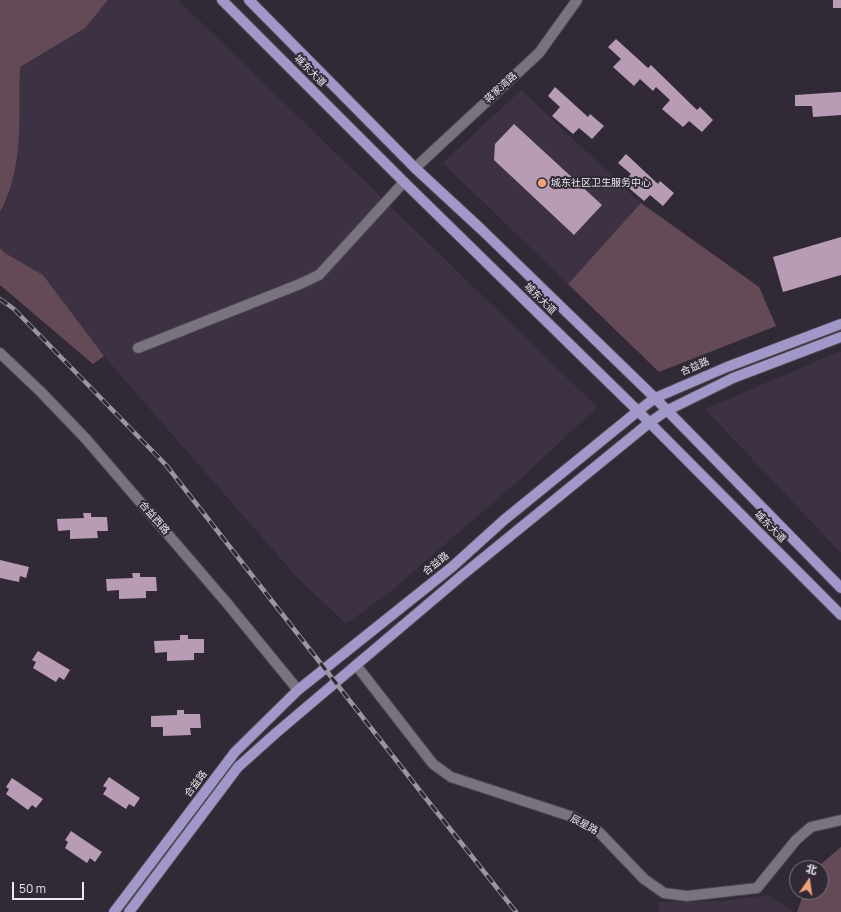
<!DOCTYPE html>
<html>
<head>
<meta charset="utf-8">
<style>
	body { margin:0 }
	#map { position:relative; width:841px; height:912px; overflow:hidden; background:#312a36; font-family:Manrope,"Noto Sans SC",sans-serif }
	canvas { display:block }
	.north { position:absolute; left:789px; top:860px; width:40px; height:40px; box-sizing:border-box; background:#312a36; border:1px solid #7c7680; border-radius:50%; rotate:13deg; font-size:11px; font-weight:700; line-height:16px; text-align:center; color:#ece8ef }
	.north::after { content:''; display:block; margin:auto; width:14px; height:18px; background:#f0a27a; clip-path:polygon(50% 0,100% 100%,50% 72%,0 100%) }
	.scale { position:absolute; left:12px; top:882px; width:72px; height:18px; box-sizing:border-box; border:2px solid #ece8ef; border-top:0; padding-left:5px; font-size:12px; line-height:14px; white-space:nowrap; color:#ece8ef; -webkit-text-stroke:3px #312a36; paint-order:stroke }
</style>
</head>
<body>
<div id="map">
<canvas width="841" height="912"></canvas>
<div class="north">北</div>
<div class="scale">50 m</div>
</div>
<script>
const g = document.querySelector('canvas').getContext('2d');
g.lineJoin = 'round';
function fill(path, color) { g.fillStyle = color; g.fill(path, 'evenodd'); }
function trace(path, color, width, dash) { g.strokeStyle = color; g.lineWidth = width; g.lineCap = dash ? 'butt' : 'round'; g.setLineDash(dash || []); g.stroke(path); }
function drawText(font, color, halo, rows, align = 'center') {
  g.font = font + ' Manrope,"Noto Sans SC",sans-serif'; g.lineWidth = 4; g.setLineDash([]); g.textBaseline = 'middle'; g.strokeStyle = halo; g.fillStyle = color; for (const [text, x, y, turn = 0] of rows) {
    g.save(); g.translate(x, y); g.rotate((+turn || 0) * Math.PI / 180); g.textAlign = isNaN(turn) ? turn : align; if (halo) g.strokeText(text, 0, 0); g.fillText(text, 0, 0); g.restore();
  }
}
fill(new Path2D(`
	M 108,0 L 178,0 L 597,407 L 526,474 L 391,591 L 346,624 L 295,575 L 136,393 L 104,356 L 43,275 L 5,253 L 0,248 L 0,212 L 8,197 L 17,164 L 20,67 L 85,28 Z
	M 521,90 L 641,203 L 568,284 L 443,163 Z
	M 838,352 L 841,352 L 841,553 L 705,409 Z
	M 768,895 L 793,912 L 659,912 L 658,902 L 723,901 Z`), '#3c3243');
fill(new Path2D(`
	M 0,0 L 108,0 L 85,28 L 20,67 C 18,115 25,168 0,212 Z
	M 641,203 L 759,287 L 776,326 L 659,372 L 568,284 Z
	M 0,248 L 5,253 L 43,275 L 104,356 L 93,364 L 0,285 Z
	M 841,847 L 841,912 L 797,912 L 804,892 L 821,892 L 821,868 L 818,868 L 821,864 Z`), '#644a56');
fill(new Path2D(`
	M 833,0 L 841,0 L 841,8 L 833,8 Z
	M 616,39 L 648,68 L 651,65 L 697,110 L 700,107 L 713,120 L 702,132 L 689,121 L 683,127 L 662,109 L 670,100 L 656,87 L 653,91 L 640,79 L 634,86 L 613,67 L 621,59 L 608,47 Z
	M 555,87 L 588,117 L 590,114 L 604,126 L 592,139 L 579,128 L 573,134 L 552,116 L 560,107 L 548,96 Z
	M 841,92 L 841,115 L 813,117 L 812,106 L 795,106 L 795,95 Z
	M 514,124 L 602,205 L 574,235 L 494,160 L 495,144 Z
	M 626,154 L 658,184 L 660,181 L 674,193 L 663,206 L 650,195 L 644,201 L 623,183 L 631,174 L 618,163 Z
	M 841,237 L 841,275 L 783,292 L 773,257 Z
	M 83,513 L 91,513 L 91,517 L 107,517 L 108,531 L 97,531 L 98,538 L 70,539 L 70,530 L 58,531 L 57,519 L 84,518 Z
	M 0,560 L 29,567 L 26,578 L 20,576 L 19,582 L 0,578 Z
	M 132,573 L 140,573 L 140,577 L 156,577 L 157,591 L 146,591 L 146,598 L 119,599 L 119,590 L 107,591 L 106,579 L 133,578 Z
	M 180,635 L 188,635 L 188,639 L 204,639 L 204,653 L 194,653 L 194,660 L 167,661 L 167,652 L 155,653 L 154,641 L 180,640 Z
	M 38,651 L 70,670 L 64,680 L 59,677 L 56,682 L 33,668 L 36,662 L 32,660 Z
	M 177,710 L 184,710 L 184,714 L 200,714 L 201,728 L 190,728 L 191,735 L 163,736 L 163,727 L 151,727 L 151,716 L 177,715 Z
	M 109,777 L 140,798 L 134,807 L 129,804 L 126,809 L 103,794 L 107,788 L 103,786 Z
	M 12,778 L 43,799 L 36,808 L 32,805 L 28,810 L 6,794 L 9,789 L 6,787 Z
	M 71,831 L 102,852 L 95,862 L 90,858 L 87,863 L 65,848 L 68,842 L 65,840 Z`), '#b89bb4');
const minor = new Path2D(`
	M 415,168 L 539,53 L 577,0
	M 138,348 L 300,284 L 319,275 L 404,182`);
const tertiary = new Path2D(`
	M 0,353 L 40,391 L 86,439 L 226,602 L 298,690
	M 356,665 L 433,764 L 451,777 L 573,817 L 599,832 L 644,879 L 664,893 L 687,896 L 757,888 L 796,840 L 811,827 L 841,820`);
const primary = new Path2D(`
	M 222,0 L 404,182 L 638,411 L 841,615
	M 249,0 L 415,168 L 482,230 L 655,398 L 841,588
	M 114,912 L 235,752 L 298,690 L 452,567 L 504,520 L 638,411 L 655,398 L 727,367 L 841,324
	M 129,912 L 238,767 L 276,733 L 460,577 L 649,423 L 666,411 L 733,378 L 841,337`);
trace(minor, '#4c464f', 12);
trace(tertiary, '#4c464f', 12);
trace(primary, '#4c464f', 12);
trace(minor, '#7a727f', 10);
trace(tertiary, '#7a727f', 10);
trace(primary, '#a297c9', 10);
const rail = new Path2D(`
	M 0,299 L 14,309 L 166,465 L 424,796 L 516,912`);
trace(rail, '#9a959e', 4.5);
trace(rail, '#312a36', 3, [9]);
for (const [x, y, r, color] of [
	[542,183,5,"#f0a27a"]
]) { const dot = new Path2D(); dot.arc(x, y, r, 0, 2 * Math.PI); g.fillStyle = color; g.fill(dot); trace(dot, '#312a36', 1.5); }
drawText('10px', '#ece8ef', '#312a36', [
	["城东大道",310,71,45],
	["蒋家湾路",501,88,-43],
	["城东大道",540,299,44],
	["合益路",695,367,-23],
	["合益西路",154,518,49],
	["城东大道",770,527,45],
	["合益路",436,564,-39],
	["合益路",196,784,-53],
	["辰星路",584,825,28]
]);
drawText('10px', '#ece8ef', '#312a36', [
	["城东社区卫生服务中心",551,183]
], 'left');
</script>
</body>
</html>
